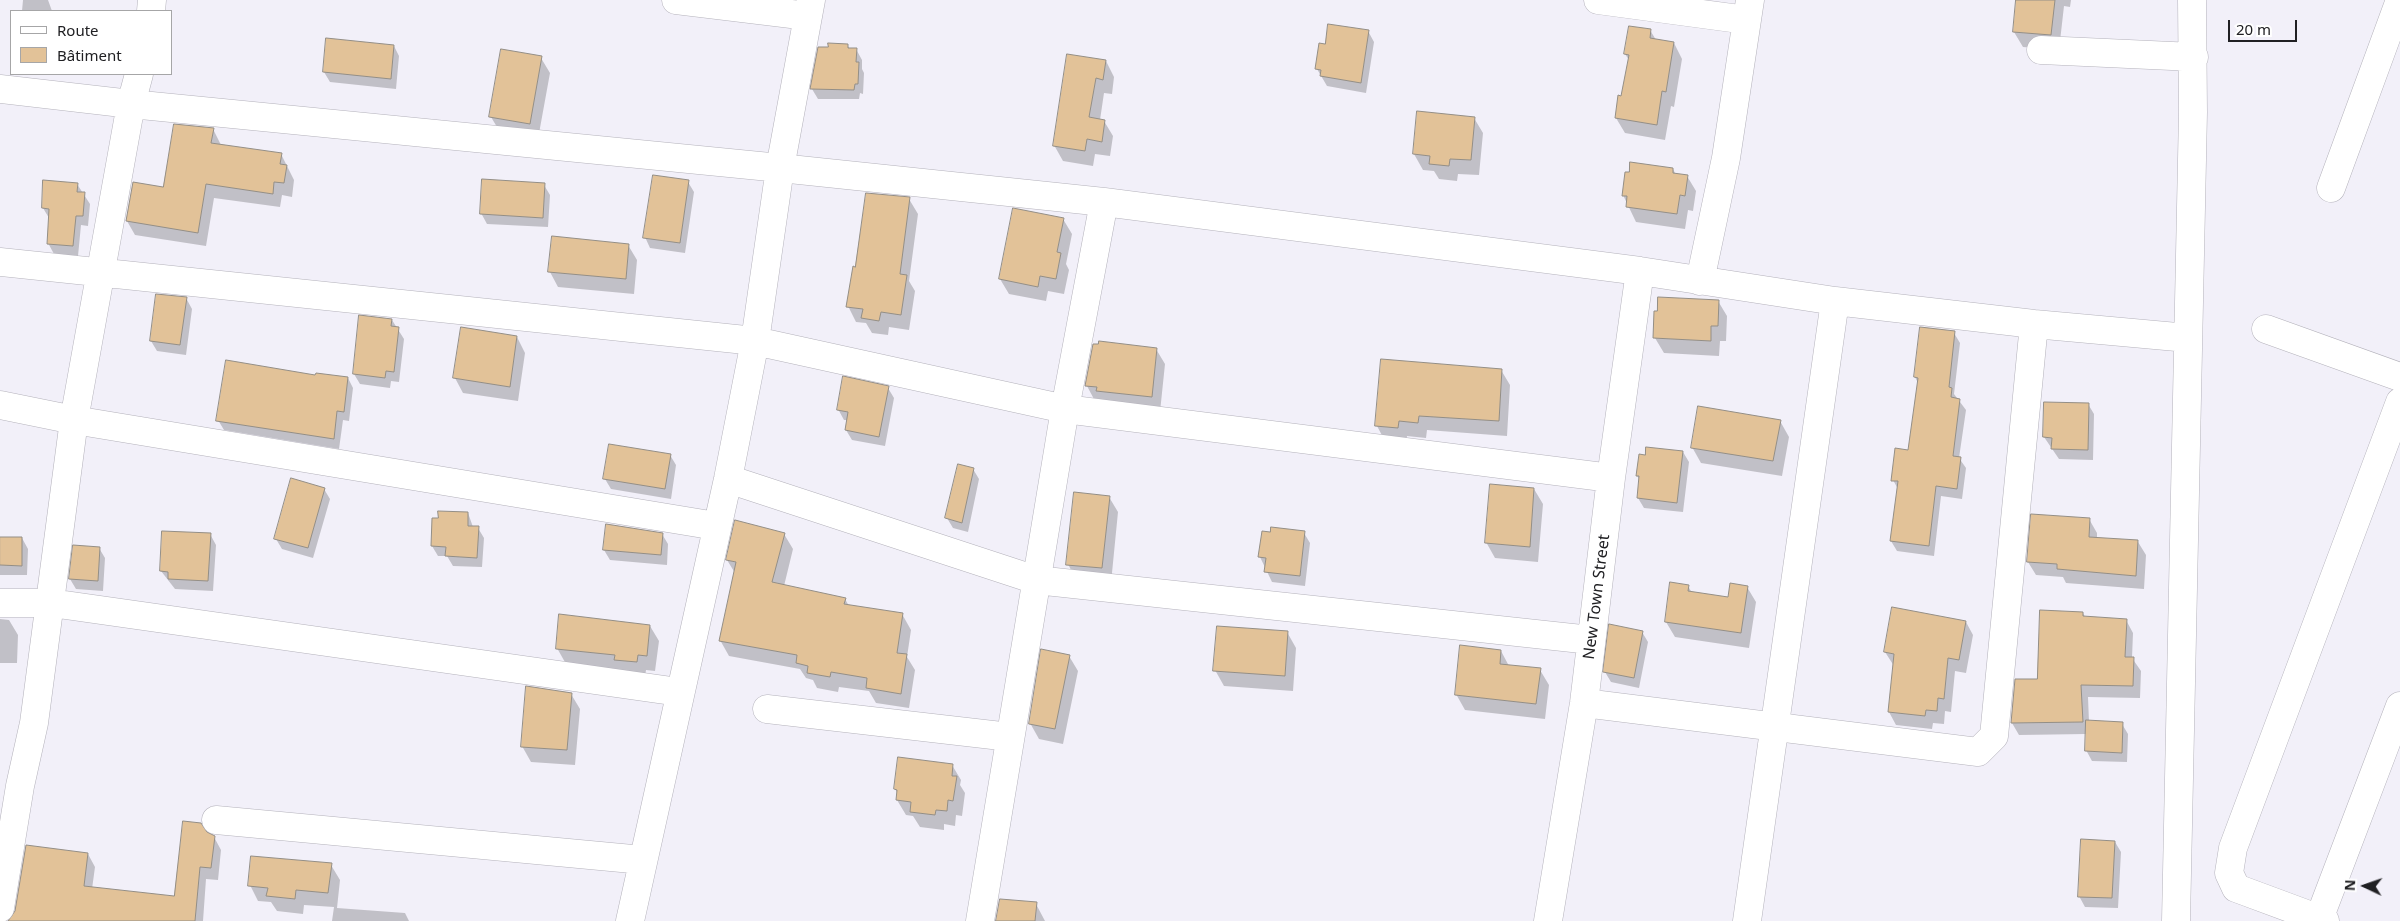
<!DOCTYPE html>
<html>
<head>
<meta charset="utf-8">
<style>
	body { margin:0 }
	#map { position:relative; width:2400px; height:921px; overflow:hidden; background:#f2f0f9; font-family:"Noto Sans",sans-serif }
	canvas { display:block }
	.legend { position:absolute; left:10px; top:10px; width:162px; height:65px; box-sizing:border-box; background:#fff; border:1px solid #a6a6a7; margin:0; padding:6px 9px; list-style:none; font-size:15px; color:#202023 }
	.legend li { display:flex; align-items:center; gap:10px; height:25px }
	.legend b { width:25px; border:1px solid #a6a6a7 }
	.north { position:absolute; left:2340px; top:861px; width:50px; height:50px; -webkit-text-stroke:4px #fff; paint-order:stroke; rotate:273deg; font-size:14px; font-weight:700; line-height:20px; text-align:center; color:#202023 }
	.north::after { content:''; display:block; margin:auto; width:18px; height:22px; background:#202023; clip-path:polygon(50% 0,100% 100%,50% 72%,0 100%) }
	.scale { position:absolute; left:2228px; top:20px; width:69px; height:22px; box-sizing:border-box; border:2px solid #202023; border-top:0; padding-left:6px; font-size:15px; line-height:18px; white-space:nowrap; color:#202023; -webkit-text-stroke:4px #fff; paint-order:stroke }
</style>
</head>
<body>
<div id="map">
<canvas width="2400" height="921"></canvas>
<ul class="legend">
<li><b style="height:6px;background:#fff"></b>Route</li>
<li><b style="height:14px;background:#e2c298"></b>Bâtiment</li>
</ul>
<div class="north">N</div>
<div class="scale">20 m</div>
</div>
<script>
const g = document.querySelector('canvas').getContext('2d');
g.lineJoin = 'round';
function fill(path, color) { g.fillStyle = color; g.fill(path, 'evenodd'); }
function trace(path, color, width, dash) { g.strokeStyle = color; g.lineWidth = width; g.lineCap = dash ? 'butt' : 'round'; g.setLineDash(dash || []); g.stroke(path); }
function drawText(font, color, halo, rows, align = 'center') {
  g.font = font + ' "Noto Sans",sans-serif'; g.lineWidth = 4; g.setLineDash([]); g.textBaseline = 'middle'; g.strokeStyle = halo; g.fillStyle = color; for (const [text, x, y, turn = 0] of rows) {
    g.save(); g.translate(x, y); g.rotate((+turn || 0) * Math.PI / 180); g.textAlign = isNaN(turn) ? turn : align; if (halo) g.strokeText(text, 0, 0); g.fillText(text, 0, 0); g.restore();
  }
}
fill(new Path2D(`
	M 23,0 L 48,0 L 52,11 L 22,11 Z
	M 2018,0 L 2071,0 L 2070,7 L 2064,6 L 2059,50 L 2023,47 L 2014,32 Z
	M 1650,30 L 1656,40 L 1674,43 L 1682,59 L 1674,107 L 1671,106 L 1665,140 L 1625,133 L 1616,118 L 1622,97 L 1629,60 L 1625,54 Z
	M 1368,31 L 1374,42 L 1366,93 L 1327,86 L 1317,69 L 1326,45 Z
	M 847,45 L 850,49 L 856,49 L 862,60 L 862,69 L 864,73 L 863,94 L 860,93 L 859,99 L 818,99 L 812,89 Z
	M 394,46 L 399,56 L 396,89 L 330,82 L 324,72 Z
	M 541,58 L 550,73 L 538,139 L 500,132 L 491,117 Z
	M 1106,61 L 1114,77 L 1112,94 L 1104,93 L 1100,120 L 1104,121 L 1113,136 L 1110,156 L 1095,154 L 1093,166 L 1063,161 L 1054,145 Z
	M 1418,112 L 1474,118 L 1483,133 L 1479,175 L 1458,174 L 1457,181 L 1439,179 L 1434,171 L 1423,170 L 1414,154 Z
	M 213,129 L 221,145 L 281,154 L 294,180 L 292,197 L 282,195 L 280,207 L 214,198 L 206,246 L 135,235 L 127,221 L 164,188 Z
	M 1673,169 L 1676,175 L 1687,176 L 1696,191 L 1693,211 L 1688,210 L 1685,229 L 1636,222 L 1623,195 Z
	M 688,182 L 694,192 L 685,253 L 650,248 L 645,237 Z
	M 77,184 L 90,204 L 88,226 L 81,225 L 78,256 L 54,254 L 48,243 L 49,218 L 43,208 Z
	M 544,185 L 550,195 L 548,227 L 487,224 L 481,213 Z
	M 909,199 L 918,214 L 909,281 L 915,291 L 909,330 L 889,327 L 888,335 L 872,333 L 866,323 L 856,322 L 848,306 L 856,268 Z
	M 1063,219 L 1072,234 L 1066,264 L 1069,270 L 1064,294 L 1048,291 L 1046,301 L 1009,294 L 1000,279 Z
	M 628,245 L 637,260 L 634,294 L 558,287 L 550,272 Z
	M 186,298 L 192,309 L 186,355 L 157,351 L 151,341 Z
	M 1718,301 L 1727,316 L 1726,341 L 1720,341 L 1719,356 L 1664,353 L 1655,338 Z
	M 392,320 L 404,339 L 399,382 L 391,381 L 390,388 L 360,384 L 354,374 Z
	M 1954,333 L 1960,343 L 1954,394 L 1966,410 L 1959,458 L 1966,468 L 1962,499 L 1941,496 L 1934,556 L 1897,551 L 1891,541 L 1898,489 L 1893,480 L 1909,451 L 1918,383 L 1915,377 Z
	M 517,337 L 525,353 L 518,401 L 463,393 L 455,378 Z
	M 1156,349 L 1165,364 L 1160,412 L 1095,401 L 1087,386 Z
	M 1501,370 L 1510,385 L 1507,436 L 1427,430 L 1426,438 L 1407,436 L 1406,443 L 1385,441 L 1377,426 Z
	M 316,376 L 348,378 L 353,388 L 349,421 L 343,420 L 339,449 L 224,430 L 218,420 Z
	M 888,388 L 894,398 L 885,446 L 852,440 L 846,430 L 848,420 L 844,420 L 838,409 Z
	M 2088,404 L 2094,414 L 2093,460 L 2059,459 L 2044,437 Z
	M 1780,421 L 1789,437 L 1782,476 L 1701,463 L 1692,447 Z
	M 1683,452 L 1689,462 L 1683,512 L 1644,508 L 1638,498 L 1640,480 L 1637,476 L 1646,456 Z
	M 670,455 L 676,465 L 671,499 L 611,489 L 605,479 Z
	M 973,469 L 979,479 L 968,532 L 953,528 L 947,518 Z
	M 324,489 L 330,499 L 313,558 L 282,549 L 276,539 Z
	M 1534,489 L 1543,504 L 1538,562 L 1495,558 L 1486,542 Z
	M 1109,497 L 1118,512 L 1111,583 L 1076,580 L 1068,564 Z
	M 468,513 L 473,527 L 478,528 L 484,538 L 482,567 L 453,566 L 447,556 L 438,556 L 432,546 L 439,519 Z
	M 2089,519 L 2097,533 L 2097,539 L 2138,542 L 2146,555 L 2144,589 L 2066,583 L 2063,577 L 2036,575 L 2028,562 Z
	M 1304,533 L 1310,543 L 1305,586 L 1272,582 L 1260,557 Z
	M 210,534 L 216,545 L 213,591 L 175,589 L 161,571 Z
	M 662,534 L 668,544 L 667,565 L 610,560 L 604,550 Z
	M 784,534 L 793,549 L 784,586 L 845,599 L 849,606 L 902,614 L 911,630 L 907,657 L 915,670 L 909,708 L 876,703 L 869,691 L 839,687 L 838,692 L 817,688 L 813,680 L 806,678 L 800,669 L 729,656 L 720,640 L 735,573 L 727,560 Z
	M 0,538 L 22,538 L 28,549 L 27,575 L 0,575 Z
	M 74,547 L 99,548 L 105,558 L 103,591 L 76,589 L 70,579 Z
	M 1688,586 L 1692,593 L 1729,598 L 1747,587 L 1756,602 L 1749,648 L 1675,637 L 1666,622 Z
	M 2083,613 L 2085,617 L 2126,620 L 2133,633 L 2132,658 L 2141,671 L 2140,698 L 2088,697 L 2089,722 L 2122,724 L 2128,734 L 2127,762 L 2092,761 L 2086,750 L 2086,734 L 2019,735 L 2012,723 L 2016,681 L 2038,680 Z
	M 0,619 L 9,620 L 18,635 L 17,663 L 0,663 Z
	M 1966,622 L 1973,635 L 1966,673 L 1955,671 L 1951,712 L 1945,711 L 1944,724 L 1933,723 L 1932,729 L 1896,725 L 1889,712 L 1894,666 L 1885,652 Z
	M 650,626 L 659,641 L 655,671 L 646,670 L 645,677 L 566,664 L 557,648 Z
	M 1287,632 L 1296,648 L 1293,691 L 1224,686 L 1215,670 Z
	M 1642,632 L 1648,642 L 1639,688 L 1611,682 L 1605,672 Z
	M 1501,651 L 1509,666 L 1540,670 L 1549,685 L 1545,719 L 1465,710 L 1456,694 Z
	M 1069,656 L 1078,671 L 1063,744 L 1039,739 L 1030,723 Z
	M 571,694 L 580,709 L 575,765 L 531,762 L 522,746 Z
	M 952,765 L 961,780 L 960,785 L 965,793 L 962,816 L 956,815 L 955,826 L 944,824 L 944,830 L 920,827 L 913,816 L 906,815 L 897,800 L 898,794 L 895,789 Z
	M 206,834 L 214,837 L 221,850 L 218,880 L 206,879 L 203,921 L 9,921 L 88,854 L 95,867 L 92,889 L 175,898 Z
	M 2115,842 L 2121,852 L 2118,908 L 2085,907 L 2079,896 Z
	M 331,865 L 340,880 L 337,908 L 405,913 L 409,921 L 332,921 L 334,907 L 304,905 L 303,914 L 277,911 L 271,902 L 258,901 L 250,885 Z
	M 1036,904 L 1045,921 L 997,921 Z`), '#0003');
const building = new Path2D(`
	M 2016,0 L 2055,0 L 2051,35 L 2013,32 Z
	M 1328,24 L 1369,30 L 1361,83 L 1320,76 L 1321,70 L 1315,69 L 1319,43 L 1325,44 Z
	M 1629,26 L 1651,29 L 1650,38 L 1674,42 L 1666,92 L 1662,91 L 1657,125 L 1615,118 L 1618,95 L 1621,96 L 1629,55 L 1624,54 Z
	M 326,38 L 394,45 L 391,79 L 323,72 Z
	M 828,43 L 848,44 L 848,48 L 857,48 L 856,62 L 859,62 L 858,84 L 855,84 L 854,90 L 810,89 L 818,47 L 828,47 Z
	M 501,49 L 542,56 L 530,124 L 489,117 Z
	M 1067,54 L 1106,60 L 1103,80 L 1096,78 L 1089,117 L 1105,120 L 1102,142 L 1087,139 L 1085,151 L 1053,146 Z
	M 1417,111 L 1475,117 L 1471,160 L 1450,159 L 1449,166 L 1429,164 L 1430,156 L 1413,154 Z
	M 174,124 L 214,128 L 211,143 L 282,153 L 280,164 L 287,165 L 284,183 L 274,182 L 273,194 L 206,184 L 198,233 L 126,221 L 133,182 L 163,187 Z
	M 1630,162 L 1673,168 L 1673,173 L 1688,175 L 1685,196 L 1680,195 L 1677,214 L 1626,207 L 1627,196 L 1622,196 L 1625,172 L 1629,172 Z
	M 653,175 L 689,180 L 680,243 L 643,238 Z
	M 482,179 L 545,183 L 543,218 L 480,214 Z
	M 43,180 L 78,183 L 77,192 L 85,192 L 83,216 L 76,216 L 73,246 L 47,244 L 49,209 L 42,208 Z
	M 866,193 L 910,197 L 900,274 L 907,275 L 901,315 L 881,312 L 879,321 L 861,318 L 863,309 L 846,307 L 853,266 L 855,267 Z
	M 1013,208 L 1064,218 L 1057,252 L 1061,253 L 1056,279 L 1040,276 L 1038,287 L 999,279 Z
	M 552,236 L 629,244 L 626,279 L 548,272 Z
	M 156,294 L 187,297 L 180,345 L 150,341 Z
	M 1658,297 L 1719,300 L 1718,326 L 1711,326 L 1711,341 L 1653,338 L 1654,311 L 1657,311 Z
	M 359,315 L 392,319 L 391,326 L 399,327 L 394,372 L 386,371 L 385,378 L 353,374 Z
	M 461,327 L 517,336 L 510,387 L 453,378 Z
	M 1920,327 L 1955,331 L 1949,387 L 1952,388 L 1951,397 L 1960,399 L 1953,456 L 1961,457 L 1957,489 L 1936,486 L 1929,546 L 1890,541 L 1898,481 L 1891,481 L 1895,448 L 1908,450 L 1918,378 L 1914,377 Z
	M 1099,341 L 1157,348 L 1152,397 L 1096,391 L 1097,387 L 1085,386 L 1093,344 L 1098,344 Z
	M 1381,359 L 1502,369 L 1499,421 L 1419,416 L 1418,423 L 1399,421 L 1398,428 L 1375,426 Z
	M 226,360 L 315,375 L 316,373 L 348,377 L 344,412 L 337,411 L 334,439 L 216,421 Z
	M 843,376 L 889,386 L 879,437 L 845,430 L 848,412 L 837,410 Z
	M 2044,402 L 2089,403 L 2088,450 L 2051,449 L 2052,438 L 2043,437 Z
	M 1698,406 L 1781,420 L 1773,461 L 1691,448 Z
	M 609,444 L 671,454 L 665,489 L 603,479 Z
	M 1646,447 L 1683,451 L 1677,503 L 1637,498 L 1639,476 L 1636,476 L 1639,454 L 1645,455 Z
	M 958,464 L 974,468 L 962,523 L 945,518 Z
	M 291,478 L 325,488 L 308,548 L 274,539 Z
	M 1490,484 L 1534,488 L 1530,547 L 1485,543 Z
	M 1074,492 L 1110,496 L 1102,568 L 1066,565 Z
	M 438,511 L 468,512 L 468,526 L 479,526 L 477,558 L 445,556 L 446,547 L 431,546 L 432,518 L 438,518 Z
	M 2031,514 L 2090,518 L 2089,537 L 2138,540 L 2136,576 L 2057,569 L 2057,564 L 2027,562 Z
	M 735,520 L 785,533 L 772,582 L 846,598 L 844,604 L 903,613 L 897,653 L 907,654 L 901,694 L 866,688 L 867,678 L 831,672 L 830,677 L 807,673 L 808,666 L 796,663 L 797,655 L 719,641 L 736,562 L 726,560 Z
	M 606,524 L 663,533 L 661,555 L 603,550 Z
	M 1271,527 L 1305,531 L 1300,576 L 1264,572 L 1266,558 L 1258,557 L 1262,531 L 1270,532 Z
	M 162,531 L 211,533 L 208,581 L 168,579 L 168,572 L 160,571 Z
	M 0,537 L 22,537 L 22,566 L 0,565 Z
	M 73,545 L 100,547 L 98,581 L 69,579 Z
	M 1670,582 L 1689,585 L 1688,591 L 1728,597 L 1730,583 L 1748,586 L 1741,633 L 1665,622 Z
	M 1892,607 L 1966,621 L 1959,660 L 1948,658 L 1944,699 L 1938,698 L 1937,711 L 1926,710 L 1925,716 L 1888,712 L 1894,654 L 1884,652 Z
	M 2040,610 L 2083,612 L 2083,616 L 2127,619 L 2125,657 L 2134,657 L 2133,686 L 2081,685 L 2083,722 L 2011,723 L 2015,679 L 2037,679 Z
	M 559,614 L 650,625 L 647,656 L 638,655 L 637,662 L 614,660 L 615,655 L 556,649 Z
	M 1609,624 L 1643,631 L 1634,678 L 1603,672 Z
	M 1217,626 L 1288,631 L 1285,676 L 1213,671 Z
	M 1460,645 L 1501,650 L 1500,664 L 1541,668 L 1536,704 L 1455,695 Z
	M 1041,649 L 1070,655 L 1055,729 L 1029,724 Z
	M 526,686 L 572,693 L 567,750 L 521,747 Z
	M 2086,720 L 2123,722 L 2122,753 L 2085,751 Z
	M 898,757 L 953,764 L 952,776 L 957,776 L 953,801 L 948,800 L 947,811 L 936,810 L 935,815 L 910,812 L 911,802 L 896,800 L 897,790 L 894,789 Z
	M 183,821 L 201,823 L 207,832 L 215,836 L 211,868 L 200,867 L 195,921 L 8,921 L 15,911 L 26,845 L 88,853 L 84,886 L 174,896 Z
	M 2081,839 L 2115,841 L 2112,898 L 2078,897 Z
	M 251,856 L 332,863 L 328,893 L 296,890 L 295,899 L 266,896 L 268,888 L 248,886 Z
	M 1000,899 L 1037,902 L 1035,921 L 996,921 Z`);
fill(building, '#e2c298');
trace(building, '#938e86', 1);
const minor = new Path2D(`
	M 676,0 L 808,16
	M 1598,0 L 1747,20
	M 151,11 L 152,0
	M 2041,50 L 2194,57
	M 0,89 L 131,104 L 780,168 L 1104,202 L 1640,271 L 1835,301 L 2034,324 L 2188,338
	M 2331,188 L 2400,0
	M 0,262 L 755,341 L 1065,409 L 1611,478
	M 1700,281 L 1726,158 L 1750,0
	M 2266,329 L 2400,377
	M 0,405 L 74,420 L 716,526
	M 728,479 L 1036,580 L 1591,640
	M 0,603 L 51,603 L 679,692
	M 1584,703 L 1978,752 L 1994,736 L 2034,324
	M 767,709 L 1010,737
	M 216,820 L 643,860
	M 0,908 L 20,786 L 34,723 L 74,420 L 131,104 L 139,74
	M 2319,919 L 2400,706
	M 630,921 L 728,479 L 755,341 L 780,168 L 811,0
	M 980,921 L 1065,409 L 1104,202
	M 1548,921 L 1584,703 L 1611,478 L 1640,271
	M 1747,921 L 1835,301
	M 2176,921 L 2193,112 L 2192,0
	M 2325,921 L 2236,888 L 2229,873 L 2233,848 L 2400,402`);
trace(minor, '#b4b2bb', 29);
trace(minor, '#fff', 28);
drawText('16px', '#202023', '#fff', [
	["New Town Street",1597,597,-83]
]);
</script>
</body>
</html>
